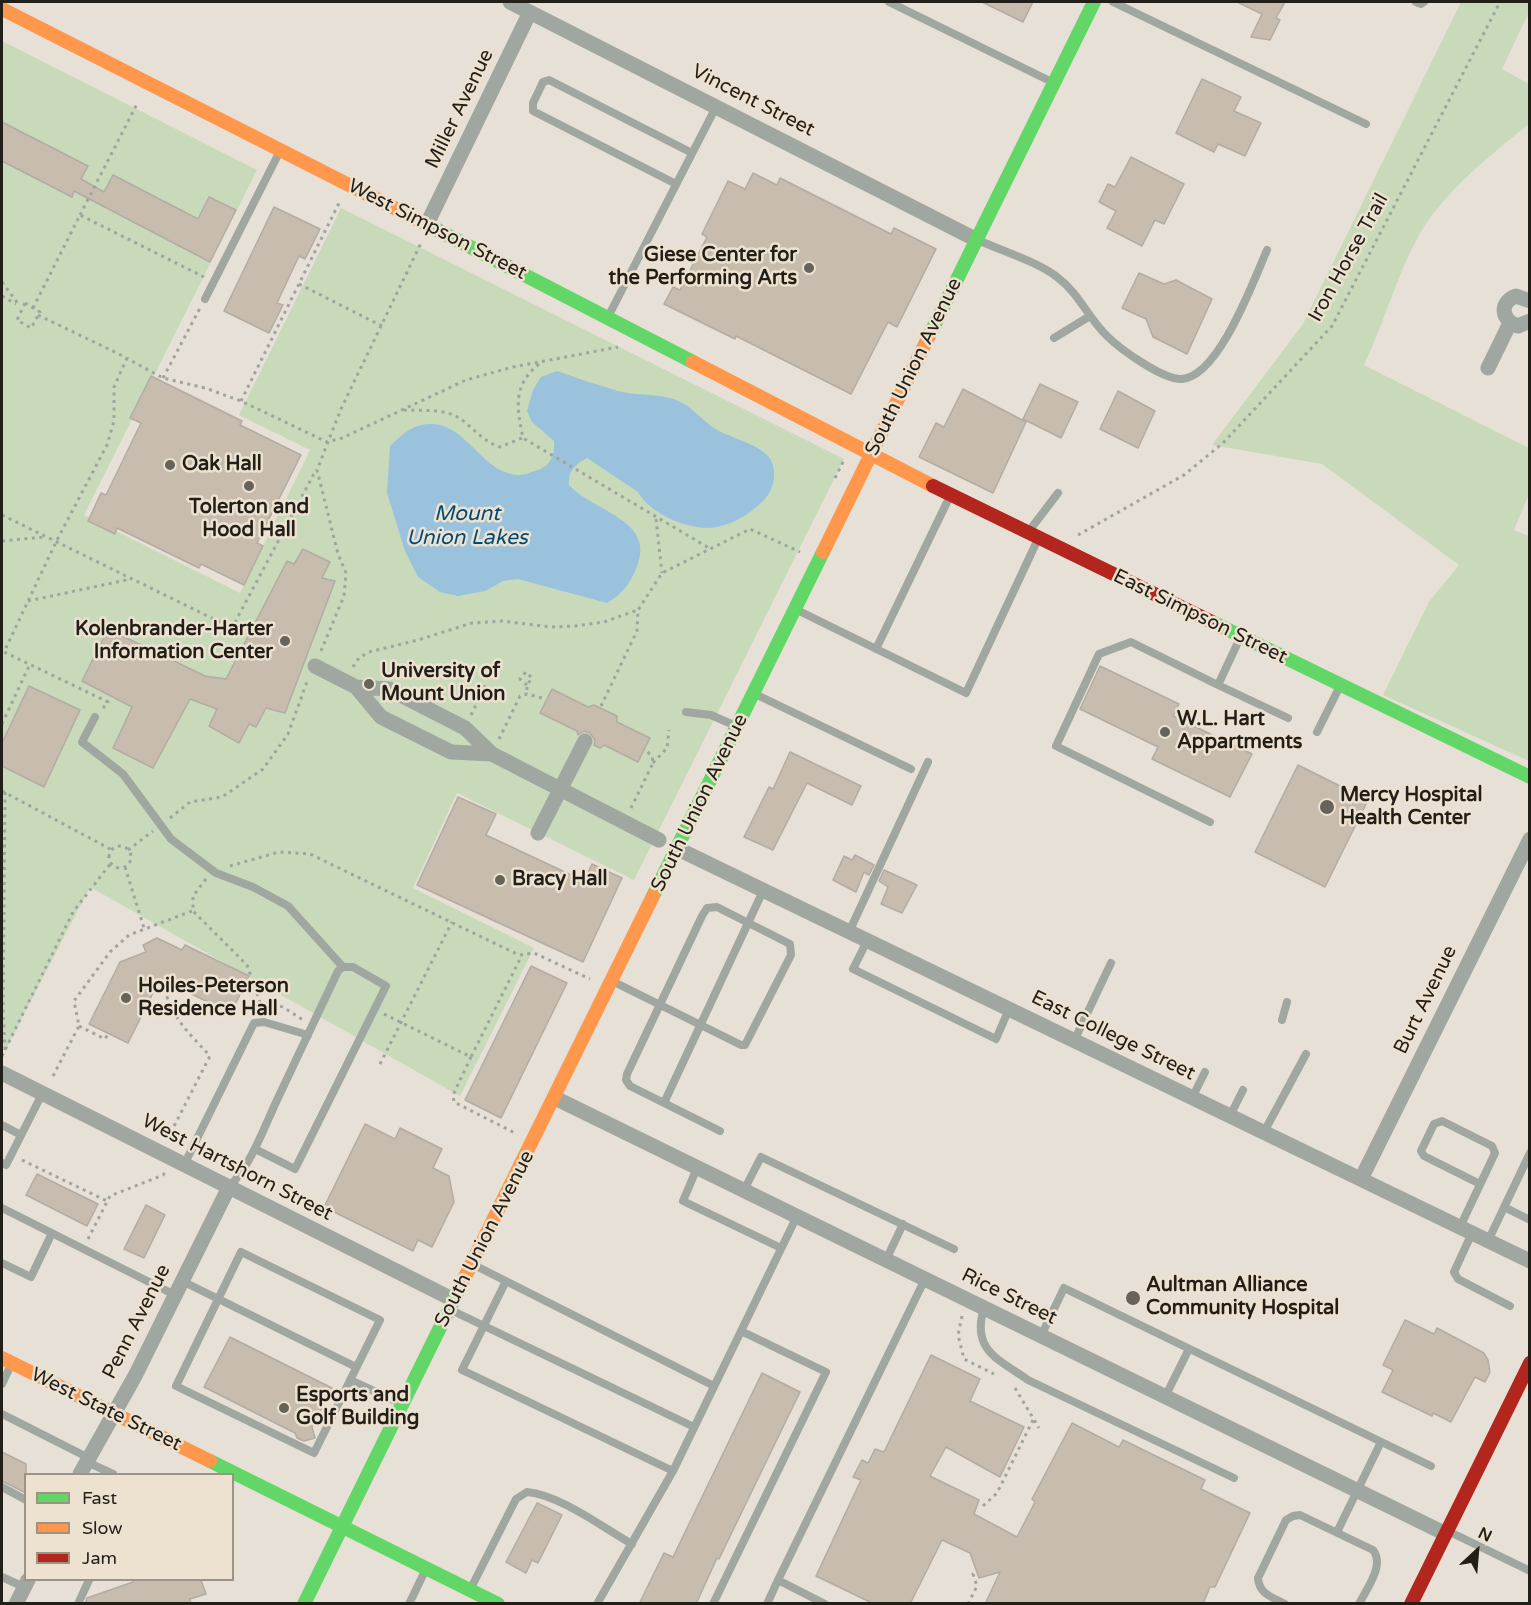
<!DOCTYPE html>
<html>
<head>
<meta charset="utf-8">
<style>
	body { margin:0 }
	#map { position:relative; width:1531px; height:1605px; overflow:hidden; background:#e7e0d6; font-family:"Varela Round",sans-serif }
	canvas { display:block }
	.frame { position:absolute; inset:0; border:3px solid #221e18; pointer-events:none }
	.legend { position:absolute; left:24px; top:1473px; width:210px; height:108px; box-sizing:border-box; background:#ede1d0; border:2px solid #9c9386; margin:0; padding:8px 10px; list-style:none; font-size:18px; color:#221e18 }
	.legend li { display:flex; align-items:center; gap:12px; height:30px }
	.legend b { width:30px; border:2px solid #9c9386 }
	.north { position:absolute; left:1447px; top:1521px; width:60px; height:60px; -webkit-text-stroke:4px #ede1d0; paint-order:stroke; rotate:26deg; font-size:16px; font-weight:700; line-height:24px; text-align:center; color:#221e18 }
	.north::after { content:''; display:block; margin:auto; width:21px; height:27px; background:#221e18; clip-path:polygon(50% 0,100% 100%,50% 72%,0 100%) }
</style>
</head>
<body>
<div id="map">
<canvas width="1531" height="1605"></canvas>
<div class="frame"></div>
<ul class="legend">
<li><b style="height:8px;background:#63d668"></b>Fast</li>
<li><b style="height:8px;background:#ff974d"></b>Slow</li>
<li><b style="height:8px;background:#b3261e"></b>Jam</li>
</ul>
<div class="north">N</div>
</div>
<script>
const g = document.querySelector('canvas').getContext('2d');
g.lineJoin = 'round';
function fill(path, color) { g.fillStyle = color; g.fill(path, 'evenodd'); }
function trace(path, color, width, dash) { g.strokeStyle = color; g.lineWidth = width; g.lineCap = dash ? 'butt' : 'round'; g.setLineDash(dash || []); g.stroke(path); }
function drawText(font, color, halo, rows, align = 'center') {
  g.font = font + ' "Varela Round",sans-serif'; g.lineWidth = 5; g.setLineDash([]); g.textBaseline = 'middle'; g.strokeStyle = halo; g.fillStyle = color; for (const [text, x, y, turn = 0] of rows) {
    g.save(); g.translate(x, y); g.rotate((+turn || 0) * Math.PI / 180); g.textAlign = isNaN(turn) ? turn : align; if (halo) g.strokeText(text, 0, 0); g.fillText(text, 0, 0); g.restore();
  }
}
fill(new Path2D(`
	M 1461,2 L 1529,2 L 1529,12 L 1502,69 L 1529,84 L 1529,124 C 1495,151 1459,180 1432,215 C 1401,257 1387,318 1364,365 L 1529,448 L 1529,494 L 1514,530 L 1529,536 L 1529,761 L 1383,695 L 1429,602 L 1459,565 L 1322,464 L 1212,445 L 1303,324 Z
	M 2,41 L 257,170 L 84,515 L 240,593 L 310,450 L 239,415 L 341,208 L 844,459 L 634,880 L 457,793 L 413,888 L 534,948 L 460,1096 L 90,887 L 6,1049 L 2,1047 Z`), '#c8daba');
fill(new Path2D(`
	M 557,371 C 577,378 597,385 618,391 C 637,396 657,393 676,400 C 692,406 703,422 717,430 C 732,438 754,443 766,454 C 779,466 775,489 764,500 C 749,515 730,527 708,528 C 685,528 649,513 638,492 L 587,458 C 575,465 568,470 569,485 C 595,513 658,520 636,569 C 629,585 622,594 607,603 L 518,579 L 503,581 L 485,591 L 458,596 L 440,592 L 418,577 L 405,551 L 387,493 L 390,446 C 402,435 411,425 429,424 C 467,422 483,476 520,475 C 525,475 532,471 538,470 C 551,466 555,453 554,441 L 532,422 L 527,411 L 533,390 L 541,377 Z`), '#9ac2dc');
const building = new Path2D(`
	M 982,2 L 1033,2 L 1023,22 Z
	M 1237,2 L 1285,2 L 1276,18 L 1280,20 L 1270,40 L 1251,37 L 1262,14 Z
	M 1202,79 L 1241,97 L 1234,111 L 1261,123 L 1245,156 L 1218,144 L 1214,152 L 1176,133 Z
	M 2,122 L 88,166 L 81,179 L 104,192 L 113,175 L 198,219 L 209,197 L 236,210 L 210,262 L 74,191 L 72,197 L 2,161 Z
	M 1131,157 L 1184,184 L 1164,224 L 1155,220 L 1142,246 L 1107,228 L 1116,211 L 1099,202 L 1108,184 L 1115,187 Z
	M 753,173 L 777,185 L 780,178 L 891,234 L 894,228 L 936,249 L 897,327 L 888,322 L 851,394 L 736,336 L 735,339 L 664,304 L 673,287 L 680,290 L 707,237 L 702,234 L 728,181 L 745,189 Z
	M 274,207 L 320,229 L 305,259 L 299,256 L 277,303 L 283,305 L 269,333 L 224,311 Z
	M 1139,273 L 1164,284 L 1176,280 L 1212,299 L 1187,354 L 1153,337 L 1146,319 L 1122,308 Z
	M 151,376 L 242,421 L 240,425 L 301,455 L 257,543 L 263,546 L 244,585 L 201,564 L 199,568 L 117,528 L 115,534 L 88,521 L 101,493 L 106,495 L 141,423 L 130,418 Z
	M 1040,384 L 1078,402 L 1061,438 L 1023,419 Z
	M 963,389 L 1026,422 L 993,493 L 919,457 L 936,423 L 944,427 Z
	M 1118,391 L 1155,411 L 1138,448 L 1100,429 Z
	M 303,549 L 330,562 L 322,578 L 335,581 L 285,713 L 266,708 L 256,727 L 249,724 L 239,743 L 209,726 L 217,709 L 190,699 L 153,768 L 113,748 L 132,707 L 82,681 L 108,629 L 205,676 L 226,679 L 287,561 L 294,564 Z
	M 1100,666 L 1179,704 L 1173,716 L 1252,754 L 1230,797 L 1152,759 L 1158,747 L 1080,709 Z
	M 29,686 L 80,710 L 44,787 L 2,766 L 2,743 Z
	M 552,689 L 588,707 L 594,705 L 617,716 L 617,722 L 650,738 L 638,762 L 604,745 L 600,748 L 594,745 L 595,740 L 590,733 L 584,731 L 578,735 L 577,731 L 540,713 Z
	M 790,752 L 861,786 L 852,805 L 807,783 L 773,850 L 744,837 L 769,787 L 773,789 Z
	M 1298,765 L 1368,800 L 1325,887 L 1255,852 Z
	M 458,797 L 496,814 L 486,835 L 584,881 L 592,864 L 622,878 L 583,962 L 417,885 Z
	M 855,855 L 874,865 L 869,875 L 864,872 L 856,892 L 833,880 L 844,856 L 852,860 Z
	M 884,870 L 917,885 L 902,913 L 881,904 L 888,887 L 879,881 Z
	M 157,938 L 182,950 L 185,945 L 249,976 L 231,1013 L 160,979 L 128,1043 L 89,1024 L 120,962 L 146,952 L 143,945 Z
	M 531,966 L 567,983 L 501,1118 L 465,1100 Z
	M 365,1124 L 395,1139 L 400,1128 L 442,1149 L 433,1168 L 449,1176 L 454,1202 L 432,1247 L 418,1240 L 413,1251 L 324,1207 Z
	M 37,1174 L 98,1204 L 87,1226 L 26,1195 Z
	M 146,1205 L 165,1215 L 144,1258 L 124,1249 Z
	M 1405,1320 L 1434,1334 L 1437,1328 L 1484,1353 L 1488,1360 L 1490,1372 L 1485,1382 L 1475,1377 L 1451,1422 L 1433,1413 L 1432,1416 L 1382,1392 L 1393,1370 L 1383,1365 Z
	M 230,1337 L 332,1388 L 312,1427 L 315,1438 L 304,1441 L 297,1438 L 295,1433 L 204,1387 Z
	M 931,1355 L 980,1379 L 970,1401 L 1024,1427 L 1000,1477 L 946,1447 L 930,1476 L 979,1500 L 974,1514 L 1017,1537 L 1035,1502 L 1032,1499 L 1072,1423 L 1119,1447 L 1123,1440 L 1205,1480 L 1201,1489 L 1250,1513 L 1215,1587 L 1210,1587 L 1203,1604 L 985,1604 L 1000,1572 L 979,1578 L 970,1553 L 942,1540 L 910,1604 L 874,1604 L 816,1576 L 861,1480 L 853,1477 L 862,1460 L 868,1463 L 875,1449 L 884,1452 Z
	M 762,1373 L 800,1392 L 719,1559 L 717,1558 L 696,1604 L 639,1604 L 664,1553 L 673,1557 Z
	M 2,1452 L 26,1464 L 26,1493 L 2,1481 Z
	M 537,1503 L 562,1515 L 538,1563 L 532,1560 L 526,1573 L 506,1562 Z
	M 132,1580 L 201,1580 L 206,1594 L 190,1599 L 191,1604 L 85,1604 L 87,1598 L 133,1582 Z`);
fill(building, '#c7bcad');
trace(building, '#b2aca4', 1.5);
trace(new Path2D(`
	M 80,215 L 138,102
	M 2,282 L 19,305
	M 299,284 L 382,326
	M 2,296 L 16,304
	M 25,303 L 40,312 L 31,328 L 17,320 Z
	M 33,308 L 80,215 L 204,277
	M 38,315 L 117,353 L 163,378 L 205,388 L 241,401 L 327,442 L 342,438 L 466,380 L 513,367 L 618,347
	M 539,364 C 512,386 517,408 523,438 L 709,548
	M 163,378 L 200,308
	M 241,401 L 339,203
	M 404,410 C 422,411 445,408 461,419 C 474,429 484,442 500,447 L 522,438
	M 835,478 L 844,460
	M 2,515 L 232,628 L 316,470
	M 656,519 L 662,573
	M 1078,535 L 1184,475 L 1223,443 L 1332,326 L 1500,2
	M 2,541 L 44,537
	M 28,601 L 131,579
	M 321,651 L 344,596 L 346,573 L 338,554 L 317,470 L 341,409 L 421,243
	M 353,667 L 359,658 L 369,652 L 418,640 L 472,623 L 502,621 L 551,627 L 575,626 L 604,622 L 638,610
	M 527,685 L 520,679 L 526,672 L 532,678 L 527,685 L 527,694
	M 601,706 L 637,631 L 638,610 L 662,573 L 750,529 L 800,552
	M 103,708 L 108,702 L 4,652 L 56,542 L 107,445 L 114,421 L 114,387 L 127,358
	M 471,715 L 486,684
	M 2,724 L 30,664
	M 499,739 L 520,696 L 527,694 L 542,698
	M 653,763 L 667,748 L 669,730
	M 2,791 L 112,850
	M 5,792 L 3,1011 L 5,1050
	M 631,808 L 653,763 L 652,756 L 644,749
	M 170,818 L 190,802 L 222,797 L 263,769 L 288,734 L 308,679
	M109 857a11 11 0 1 1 22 0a11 11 0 1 1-22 0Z
	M 128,850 L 153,831
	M 230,866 L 279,852 L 310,854 L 519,955 L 534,953 L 590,979
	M 125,867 L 144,928
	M 206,879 L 193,896 L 193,911 L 247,965 L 260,1002 L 283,1007 L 303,1020
	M 162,982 C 173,1019 184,1028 210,1056 L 170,1134
	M 384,1014 L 471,1057 L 522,955
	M 79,1026 L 105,1039 L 108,1034
	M 2,1056 L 73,912 L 111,863
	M 471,1057 L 453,1095 L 454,1102 L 515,1133
	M 380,1064 L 452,922
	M 53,1076 L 79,1026 L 74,1001 L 110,952 L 129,935 L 192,911
	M 22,1160 L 107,1201
	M 88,1239 L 110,1196 L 163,1175 L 166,1171
	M 962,1316 L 958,1335 L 964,1359 L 994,1374
	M 1015,1388 L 1039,1428
	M 983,1506 L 997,1493 L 1034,1418
	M 968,1604 L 977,1586 L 973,1574 L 978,1574`), '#a0a49f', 3, [3, 4.5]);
trace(new Path2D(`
	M 889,2 L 1052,82
	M 1113,2 L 1366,124
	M 1416,2 L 1421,4 L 1424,2
	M 676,184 L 533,111 L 533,103 L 543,82 L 549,80 L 692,153
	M 978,240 C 1002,251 1038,262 1057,277 C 1079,293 1088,318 1107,336 C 1120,349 1163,380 1182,379 C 1219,376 1253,282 1267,250
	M 205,299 L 280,151
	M 609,315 L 717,105
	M 1054,338 L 1090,316
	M 1029,531 L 1058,493
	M 795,609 L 966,693 L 1038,539
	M 1240,638 L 1218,685 L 1288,718
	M 876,649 L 950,496
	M 755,694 L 911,769
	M 686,712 L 711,715 L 736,726
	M 95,717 L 82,742 L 123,774 L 171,839 L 216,873 L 253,887 L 288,906 L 343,967
	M 1317,732 L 1340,686
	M 1210,822 L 1056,746 L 1099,654 L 1131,642 L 1218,685
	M 849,932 L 928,762
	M 867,941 L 853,969 L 996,1039 L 1009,1009
	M 614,982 C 656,1003 698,1024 741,1045 L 745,1045 L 791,955 L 790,944 L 717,907 L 707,908 L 702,916 L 627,1074 L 626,1080 L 630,1086 L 720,1131
	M 1282,1020 L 1287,1002
	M 1074,1041 L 1111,963
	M 1192,1098 L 1205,1072
	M 664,1103 L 763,891
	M 1230,1116 L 1243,1090
	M 2,1125 L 21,1135
	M 1264,1132 L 1306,1054
	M 2,1163 L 6,1165 L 42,1094
	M 184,1165 L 254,1023 L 264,1022 L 308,1035
	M 697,1168 L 683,1201 L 781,1248
	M 229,1187 C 252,1163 263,1130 277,1100 C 297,1057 318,1014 338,971 L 343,967 L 353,967 L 386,986 L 295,1169 L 255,1149
	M 744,1190 L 761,1157 L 954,1249
	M 1504,1207 L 1530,1220
	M 2,1208 L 175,1295
	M 1460,1227 L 1495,1153 L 1492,1146 L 1442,1121 L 1434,1124 L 1421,1151 L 1424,1156 L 1480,1184
	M 1472,1233 L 1454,1272 L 1458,1279 L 1510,1306
	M 1488,1241 L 1530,1153
	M 241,1252 L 380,1320 L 314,1453 L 176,1386 Z
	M 886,1260 L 903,1224
	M 2,1263 L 31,1277 L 52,1233
	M 474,1265 L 714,1386
	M 182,1281 L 356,1367
	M 506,1281 L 462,1370 L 673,1471
	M 984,1308 C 971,1350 998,1359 1028,1380 L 1234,1478
	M 451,1310 L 694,1427
	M 1041,1336 L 1064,1288 L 1431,1466
	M 350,1380 L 400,1403
	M 2,1384 L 10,1367
	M 1165,1397 L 1189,1349
	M 2,1414 L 89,1458
	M 87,1462 L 113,1474
	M 2,1487 L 26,1500
	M 1337,1532 L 1381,1442
	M 1450,1532 L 1530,1571
	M 2,1577 L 24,1587
	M 778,1580 L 925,1279
	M 473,1584 L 516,1499 L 527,1492 C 560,1495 602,1527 632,1544
	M 78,1604 L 89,1580
	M 409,1604 L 424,1573
	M 597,1604 L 673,1471 L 797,1216
	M 713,1604 L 826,1372 L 741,1331
	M 767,1604 L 778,1580 L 825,1604
	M 1285,1604 C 1272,1597 1259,1594 1258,1578 L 1286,1520 L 1293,1516 L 1300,1515 L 1373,1550 C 1385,1565 1367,1588 1359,1604`), '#a0a6a0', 8);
trace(new Path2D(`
	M 510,2 L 977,240
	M 427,224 L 530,12
	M 1530,301 L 1516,296 C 1498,303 1502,321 1518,326 L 1530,321
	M 1488,368 L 1510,323
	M 315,666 L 356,687 L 389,689 L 465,728 L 492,754 L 659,840
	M 356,687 L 381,717 L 451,752 L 492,754
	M 538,833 L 585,741
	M 678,849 L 1530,1261
	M 2,1073 L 454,1300
	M 555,1098 L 1444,1533
	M 1361,1179 L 1530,839
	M 80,1474 L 135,1376 L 229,1187
	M 16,1604 L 28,1580`), '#a0a6a0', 15);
trace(new Path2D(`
	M 420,221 L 693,362
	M 930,334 L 1094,2
	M 1212,622 L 1530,777
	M 653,896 L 823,552
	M 210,1461 L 498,1604
	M 304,1604 L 458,1291`), '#63d668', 14);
trace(new Path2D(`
	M 2,9 L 420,221
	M 693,362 L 933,486
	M 823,552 L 930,334
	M 458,1291 L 653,896
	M 2,1358 L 210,1461`), '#ff974d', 14);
trace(new Path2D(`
	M 933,486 L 1212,622
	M 1411,1604 L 1530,1363`), '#b3261e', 14);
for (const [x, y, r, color] of [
	[809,268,6,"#67625a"],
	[170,465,6,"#67625a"],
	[249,486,6,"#67625a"],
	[285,641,6,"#67625a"],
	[369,684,6,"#67625a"],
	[1165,732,6,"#67625a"],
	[1327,807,8,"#67625a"],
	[500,880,6,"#67625a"],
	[126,998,6,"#67625a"],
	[1133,1298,8,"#67625a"],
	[284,1408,6,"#67625a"]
]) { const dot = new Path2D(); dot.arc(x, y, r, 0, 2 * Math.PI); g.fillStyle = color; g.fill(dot); trace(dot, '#ede1d0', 2); }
drawText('20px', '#221e18', '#ede1d0', [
	["Vincent Street",753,101,27],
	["Miller Avenue",460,109,-64],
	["West Simpson Street",437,230,27],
	["Iron Horse Trail",1349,258,-61],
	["South Union Avenue",914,367,-64],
	["East Simpson Street",1200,617,26],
	["South Union Avenue",700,803,-64],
	["Burt Avenue",1426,1000,-64],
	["East College Street",1113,1036,26],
	["West Hartshorn Street",237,1168,27],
	["South Union Avenue",485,1239,-63],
	["Rice Street",1009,1297,26],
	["Penn Avenue",137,1322,-63],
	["West State Street",106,1410,26]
]);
drawText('bold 20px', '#221e18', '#ede1d0', [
	["Giese Center for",797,256,"right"],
	["the Performing Arts",797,279,"right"],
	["Oak Hall",182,465],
	["Tolerton and",249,508,"center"],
	["Hood Hall",249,531,"center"],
	["Kolenbrander-Harter",273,630,"right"],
	["Information Center",273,653,"right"],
	["University of",381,672],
	["Mount Union",381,695],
	["W.L. Hart",1177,720],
	["Appartments",1177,743],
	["Mercy Hospital",1340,796],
	["Health Center",1340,819],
	["Bracy Hall",512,880],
	["Hoiles-Peterson",138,987],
	["Residence Hall",138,1010],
	["Aultman Alliance",1146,1286],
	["Community Hospital",1146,1309],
	["Esports and",296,1396],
	["Golf Building",296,1419]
], 'left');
drawText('italic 21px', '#004c74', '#ede1d0', [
	["Mount",467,514],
	["Union Lakes",467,538]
]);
</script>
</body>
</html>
